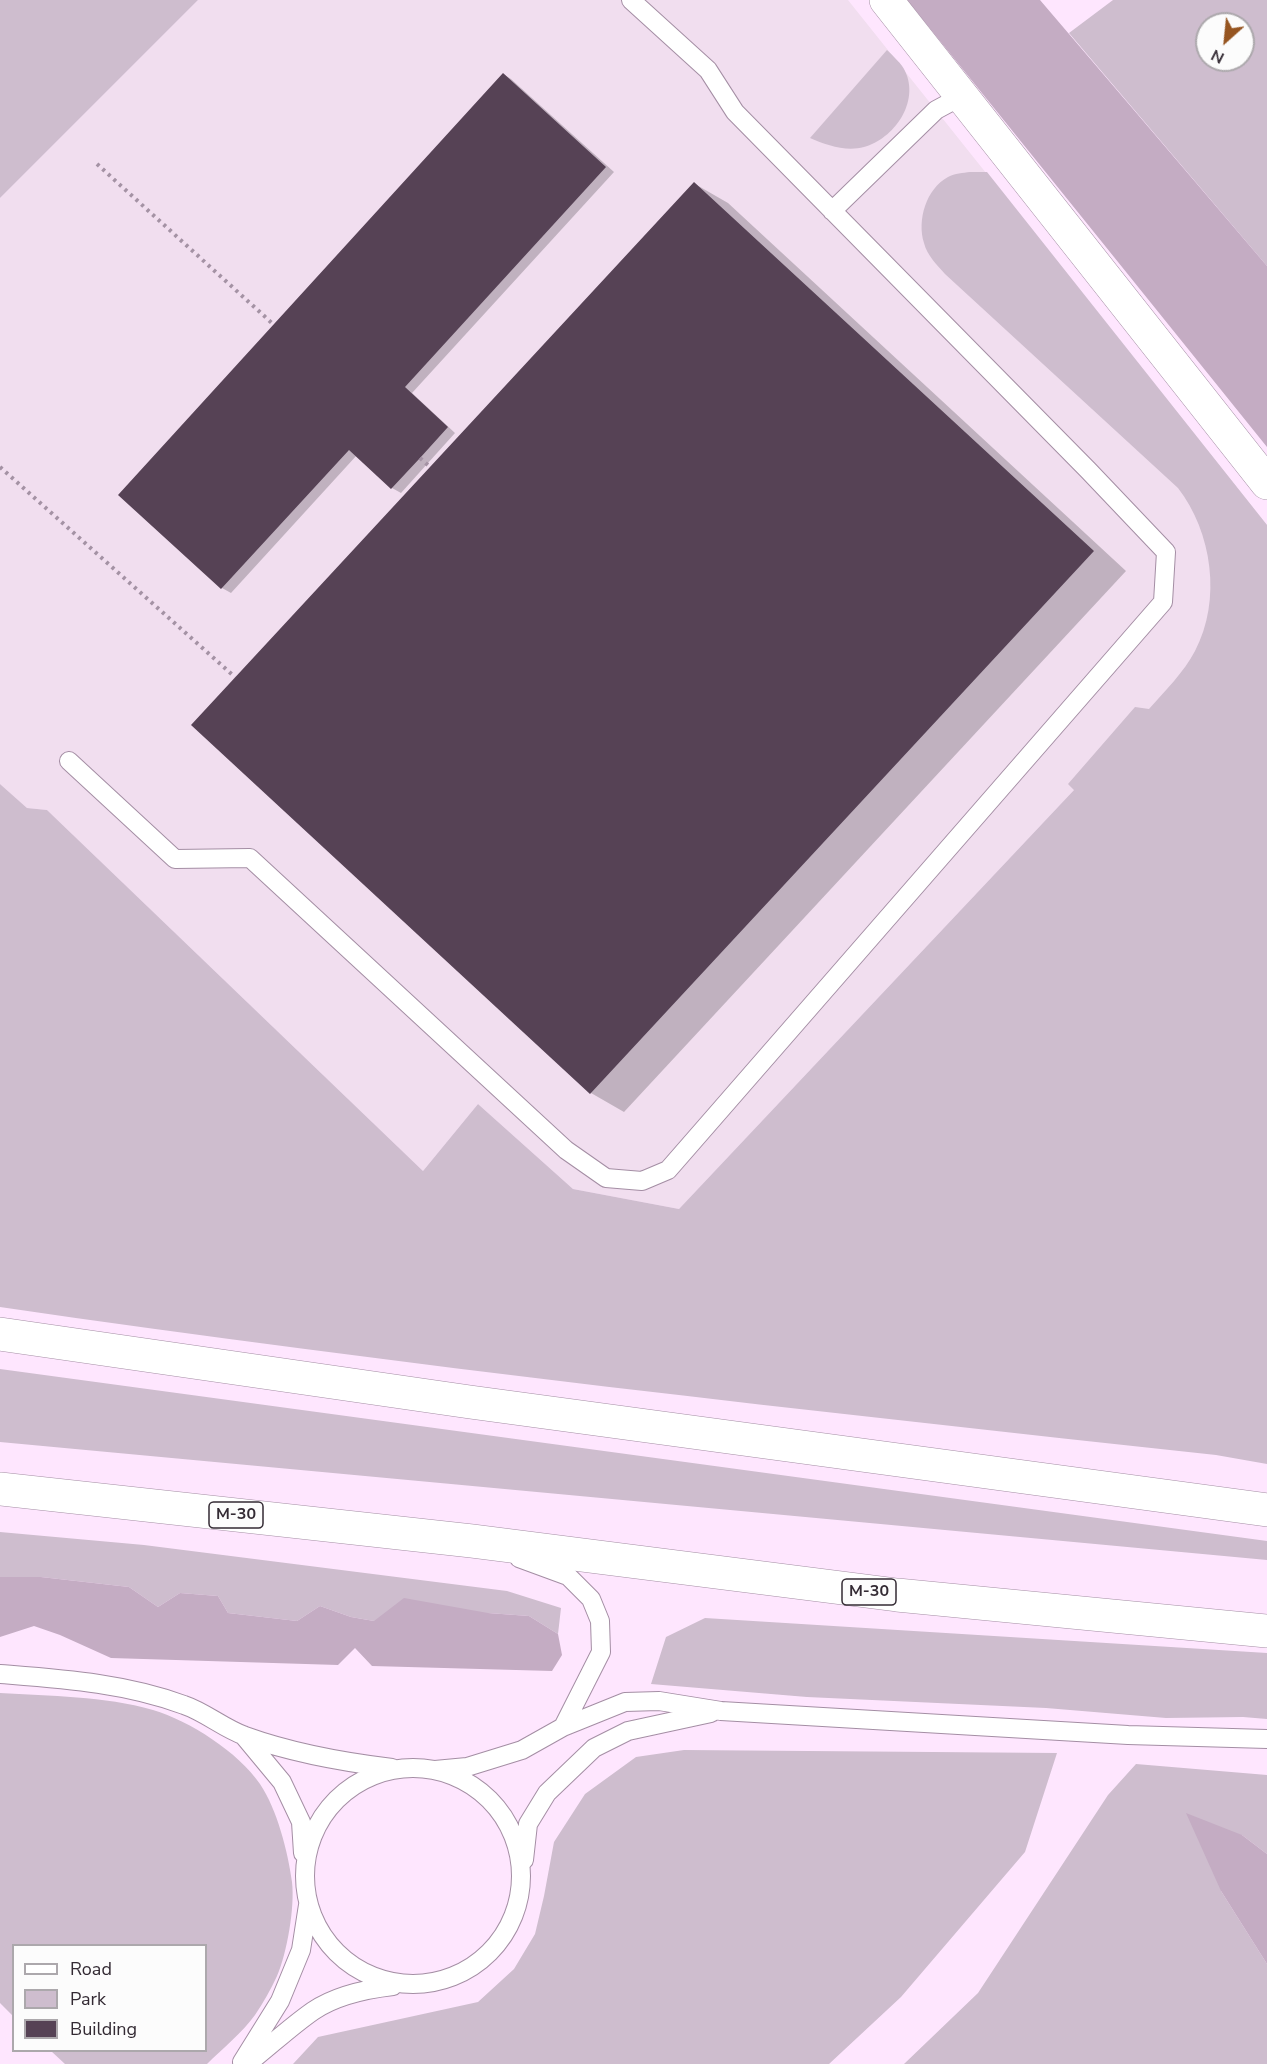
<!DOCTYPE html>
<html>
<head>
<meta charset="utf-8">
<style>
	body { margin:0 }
	#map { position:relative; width:1267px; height:2064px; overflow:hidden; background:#fee6fe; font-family:"Nunito Sans",sans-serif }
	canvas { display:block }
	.legend { position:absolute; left:12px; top:1944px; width:195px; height:108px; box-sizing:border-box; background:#fcfcfc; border:2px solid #aca8ac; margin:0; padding:8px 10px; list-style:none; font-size:18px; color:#332a33 }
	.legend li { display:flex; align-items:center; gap:12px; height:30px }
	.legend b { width:30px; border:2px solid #aca8ac }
	.north { position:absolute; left:1195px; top:12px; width:60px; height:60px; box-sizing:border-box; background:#fcfcfc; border:2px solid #aca8ac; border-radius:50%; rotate:207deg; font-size:16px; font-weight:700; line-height:24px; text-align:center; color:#332a33 }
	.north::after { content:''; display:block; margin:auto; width:21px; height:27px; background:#965521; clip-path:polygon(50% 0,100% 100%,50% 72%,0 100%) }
</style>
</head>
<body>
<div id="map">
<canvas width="1267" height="2064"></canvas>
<ul class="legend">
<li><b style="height:8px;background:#fff"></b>Road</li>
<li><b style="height:16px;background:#cebdce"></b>Park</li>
<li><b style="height:16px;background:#564255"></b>Building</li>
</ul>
<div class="north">N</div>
</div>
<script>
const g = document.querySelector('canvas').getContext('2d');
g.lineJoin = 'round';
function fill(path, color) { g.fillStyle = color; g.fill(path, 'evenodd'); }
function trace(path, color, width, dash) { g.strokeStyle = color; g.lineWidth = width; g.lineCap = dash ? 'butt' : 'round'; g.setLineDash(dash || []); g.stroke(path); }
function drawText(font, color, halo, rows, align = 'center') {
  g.font = font + ' "Nunito Sans",sans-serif'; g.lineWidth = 6; g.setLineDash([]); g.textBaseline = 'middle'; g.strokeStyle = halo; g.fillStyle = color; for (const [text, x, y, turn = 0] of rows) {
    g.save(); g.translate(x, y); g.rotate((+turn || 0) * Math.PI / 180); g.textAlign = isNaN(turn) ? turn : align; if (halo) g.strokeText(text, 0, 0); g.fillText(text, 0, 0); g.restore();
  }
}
fill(new Path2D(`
	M 198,0 L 848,0 L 1267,525 L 1267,600 L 1074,790 L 679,1209 L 573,1189 L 478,1104 L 423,1171 L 47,810 L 27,808 L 0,784 L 0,198 Z`), '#f1deef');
fill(new Path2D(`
	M 0,0 L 198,0 L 0,198 Z
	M 1113,0 L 1267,0 L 1267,266 L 1069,33 ZM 1207,24 L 1243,24 L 1243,60 L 1207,60 Z
	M 887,50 C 893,56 902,64 905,71 C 920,102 894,139 864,147 C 846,152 826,145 810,138 Z
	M 970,172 L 987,172 L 1267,525 L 1267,1464 L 1216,1455 C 810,1411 404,1366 0,1307 L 0,784 L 27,808 L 47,810 L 423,1171 L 478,1104 L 573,1189 L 679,1209 L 1074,790 L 1068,784 L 1135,707 L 1149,709 C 1165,691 1184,672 1195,651 C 1222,600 1212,532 1178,488 L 945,274 C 937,265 927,255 924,243 C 917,220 926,189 948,177 C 955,173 963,173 970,172 Z
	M 0,1369 L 1267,1541 L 1267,1560 L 0,1442 Z
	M 0,1532 L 144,1545 L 507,1591 L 561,1608 L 558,1634 L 529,1616 L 488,1613 L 374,1621 L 351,1617 L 320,1606 L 297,1621 L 228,1613 L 218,1596 L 180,1593 L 158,1607 L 129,1587 L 41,1577 L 0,1577 Z
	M 705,1618 L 1267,1653 L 1267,1719 L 1243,1717 L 1166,1718 L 1046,1708 L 807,1697 L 651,1684 L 666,1637 Z
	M 0,1693 C 50,1696 104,1696 153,1710 C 190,1721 238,1752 260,1784 C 277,1809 288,1852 292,1882 C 295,1907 287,1953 277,1976 C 271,1989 263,2003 255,2015 C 243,2032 222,2049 207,2064 L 65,2064 L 51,2051 L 206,2050 L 206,1946 L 14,1946 L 13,2016 L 0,2003 Z
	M 684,1750 L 1057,1753 L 1025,1852 L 901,1997 L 829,2064 L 293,2064 L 318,2037 L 478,2002 L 514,1969 L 535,1934 L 544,1896 L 554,1842 L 585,1794 L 636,1757 Z
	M 1136,1764 L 1267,1775 L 1267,1854 L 1242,1835 L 1221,1891 L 1267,1964 L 1267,2064 L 904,2064 L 978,1993 L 1108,1795 Z`), '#cebdce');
fill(new Path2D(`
	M 907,0 L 1040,0 L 1267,266 L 1267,447 Z
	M 0,1577 L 41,1577 L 129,1587 L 158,1607 L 180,1593 L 218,1596 L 228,1613 L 297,1621 L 320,1606 L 351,1617 L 374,1621 L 404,1598 L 488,1613 L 529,1616 L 558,1634 L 562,1655 L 552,1671 L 372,1666 L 355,1648 L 338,1665 L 111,1658 L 60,1635 L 34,1626 L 0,1637 Z
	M 1186,1813 L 1242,1835 L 1267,1854 L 1267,1964 L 1221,1891 Z`), '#c4acc3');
fill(new Path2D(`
	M 503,74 L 511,79 L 614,172 L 412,393 L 455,433 L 401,493 L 392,488 L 357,455 L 231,593 L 222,588 L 120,495 Z
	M 695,184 L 728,203 L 1126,571 L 624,1112 L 591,1093 Z`), '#0003');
fill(new Path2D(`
	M 503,73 L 606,167 L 405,387 L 448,427 L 420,458 L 391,489 L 349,450 L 221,589 L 118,495 Z
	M 694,182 L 1094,551 L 590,1094 L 191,725 Z`), '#564255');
const lane = new Path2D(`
	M 832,211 L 936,110 L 962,96
	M 69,761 L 175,859 L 250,858 L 566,1150 L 606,1178 L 642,1181 L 668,1170 L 1163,602 L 1166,552 L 1088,470 L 735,112 L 708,70 L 631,0
	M 519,1558 L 568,1576 L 591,1599 L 600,1621 L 601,1652 L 563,1727
	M 0,1674 C 62,1679 125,1683 184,1705 C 205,1712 223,1728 245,1736 C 292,1753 342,1762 392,1768
	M 243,1735 L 282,1782 L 301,1822 L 303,1853
	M305 1876a108 108 0 1 1 216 0a108 108 0 1 1-216 0Z
	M 435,1770 L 467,1767 L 522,1750 L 563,1727 L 625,1702 L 659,1701 L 721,1711 L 1128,1735 L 1267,1739
	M 524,1860 L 528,1824 L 547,1793 L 594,1748 L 628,1731 L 711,1713
	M 242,2062 L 280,2001 L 301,1950 L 308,1905
	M 247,2064 C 269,2047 290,2027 313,2011 C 335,1996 367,1989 393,1986`);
const secondary = new Path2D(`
	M 886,0 L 1267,483`);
const highway = new Path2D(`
	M 0,1334 L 470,1402 L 1267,1510
	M 0,1489 L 472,1541 L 897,1595 L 1267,1631`);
trace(lane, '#a48ea4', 20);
trace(secondary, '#a48ea4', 34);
trace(highway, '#a48ea4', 34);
trace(new Path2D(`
	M 97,164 L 273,324
	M 420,458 L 430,467
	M 0,467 L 235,677`), '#a492a4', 4, [3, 4.5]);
trace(lane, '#fff', 18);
trace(secondary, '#fff', 33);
trace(highway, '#fff', 33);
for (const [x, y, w] of [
	[236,1515,54],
	[869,1592,54]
]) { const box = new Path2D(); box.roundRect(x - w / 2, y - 13, w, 26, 4.5); g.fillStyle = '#fcfcfc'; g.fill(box); trace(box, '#332a33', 1.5); }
drawText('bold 16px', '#332a33', null, [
	["М-30",236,1515],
	["М-30",869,1592]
]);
</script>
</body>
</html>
